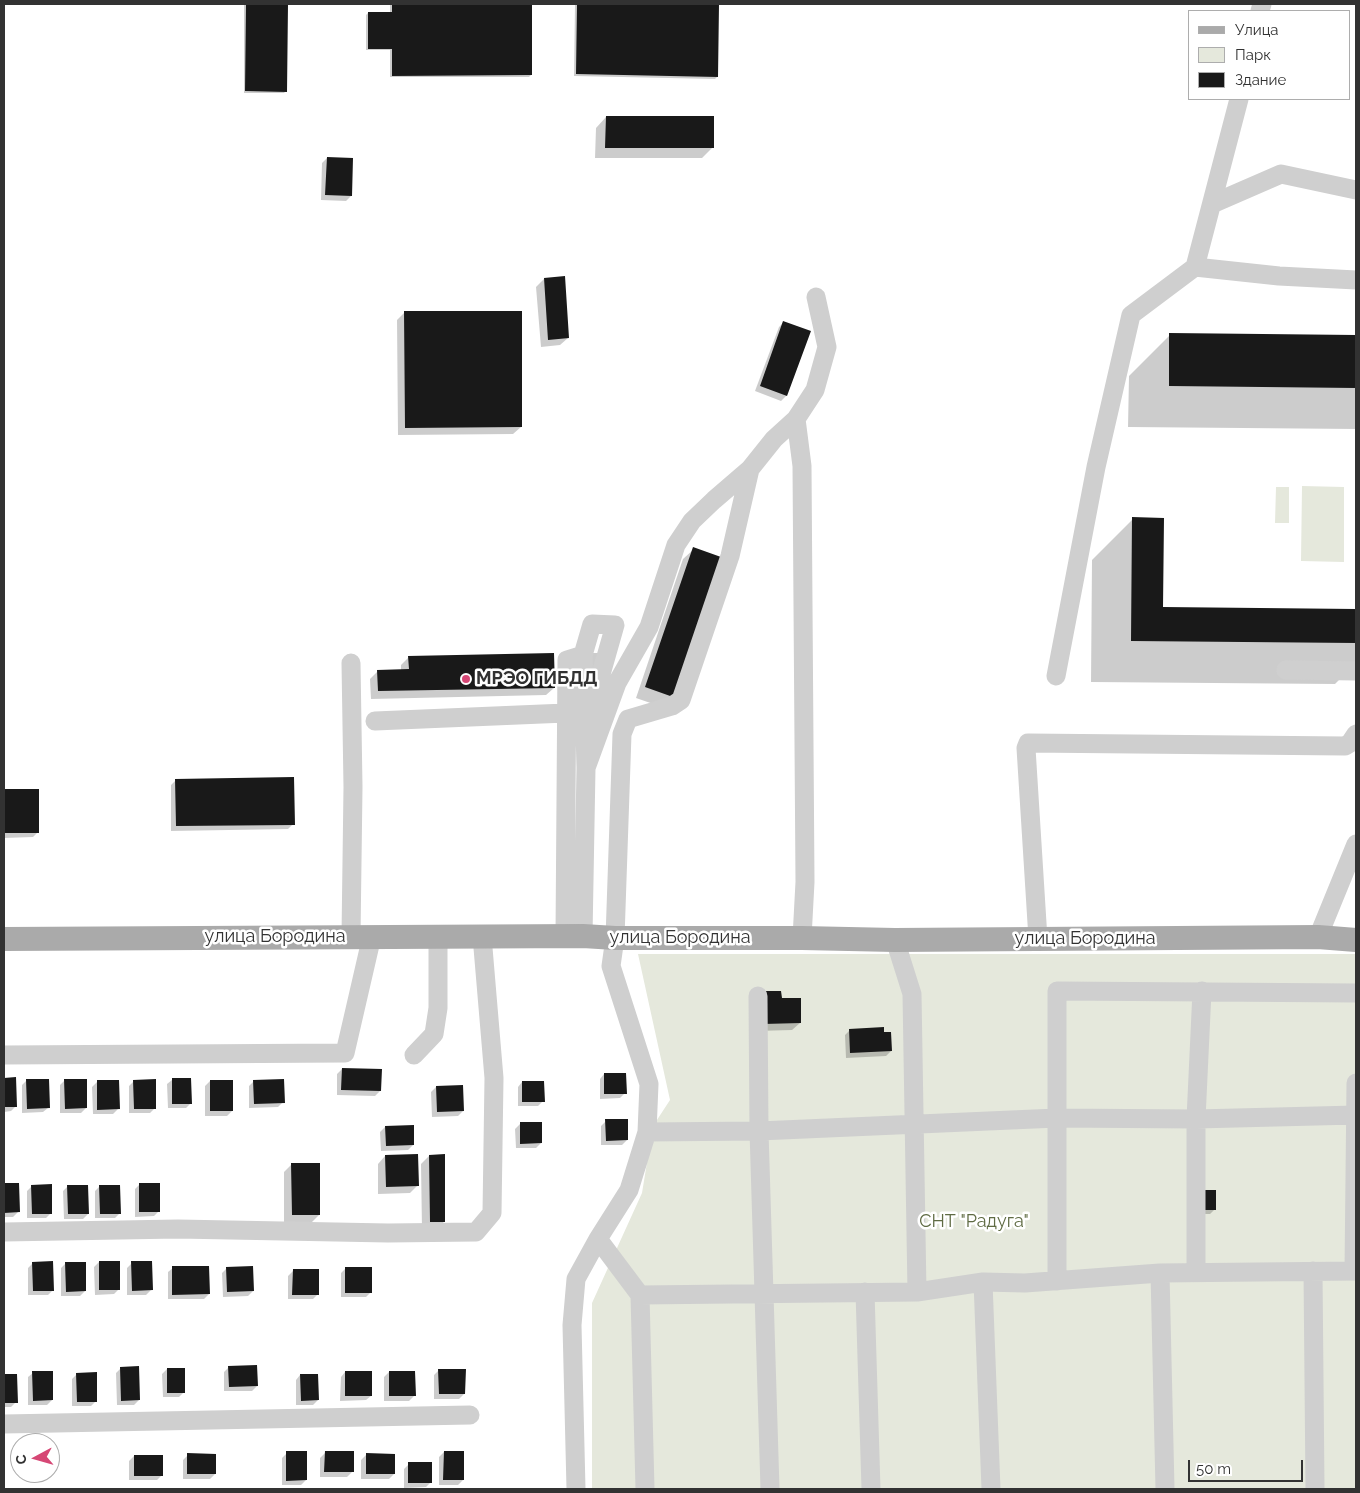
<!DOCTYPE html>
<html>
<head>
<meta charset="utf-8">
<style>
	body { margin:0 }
	#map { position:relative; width:1360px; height:1493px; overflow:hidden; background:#fff; font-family:Raleway,sans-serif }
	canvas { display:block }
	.frame { position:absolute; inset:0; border:5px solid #323232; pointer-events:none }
	.legend { position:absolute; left:1188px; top:10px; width:162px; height:90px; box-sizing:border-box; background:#fff; border:1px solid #adadad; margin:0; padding:6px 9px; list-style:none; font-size:15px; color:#323232 }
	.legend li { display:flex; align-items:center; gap:10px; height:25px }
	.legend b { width:25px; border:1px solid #adadad }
	.north { position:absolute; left:10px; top:1433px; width:50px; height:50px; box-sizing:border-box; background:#fff; border:1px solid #adadad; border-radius:50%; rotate:264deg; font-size:14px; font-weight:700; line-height:20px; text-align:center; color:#323232 }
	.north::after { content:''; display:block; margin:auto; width:18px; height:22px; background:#d64775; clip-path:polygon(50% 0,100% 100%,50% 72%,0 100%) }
	.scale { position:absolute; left:1188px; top:1460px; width:115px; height:22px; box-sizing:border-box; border:2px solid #323232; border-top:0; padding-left:6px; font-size:15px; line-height:18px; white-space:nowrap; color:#323232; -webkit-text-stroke:4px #fff; paint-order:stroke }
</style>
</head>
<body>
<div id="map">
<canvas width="1360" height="1493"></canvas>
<div class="frame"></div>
<ul class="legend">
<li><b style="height:6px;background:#aaa"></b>Улица</li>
<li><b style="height:14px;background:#e5e8dc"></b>Парк</li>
<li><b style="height:14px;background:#191919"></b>Здание</li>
</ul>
<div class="north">С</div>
<div class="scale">50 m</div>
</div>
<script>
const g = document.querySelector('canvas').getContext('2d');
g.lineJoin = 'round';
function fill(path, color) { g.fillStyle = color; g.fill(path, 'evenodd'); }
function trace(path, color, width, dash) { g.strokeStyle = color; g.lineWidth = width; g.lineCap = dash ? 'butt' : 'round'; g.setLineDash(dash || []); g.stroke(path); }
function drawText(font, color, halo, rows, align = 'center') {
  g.font = font + ' Raleway,sans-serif'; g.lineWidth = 5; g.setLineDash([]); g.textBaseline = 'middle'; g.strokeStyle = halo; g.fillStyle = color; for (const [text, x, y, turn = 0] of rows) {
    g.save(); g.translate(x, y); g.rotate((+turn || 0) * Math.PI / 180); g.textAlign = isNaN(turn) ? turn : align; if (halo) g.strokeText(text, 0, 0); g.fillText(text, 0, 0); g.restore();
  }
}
fill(new Path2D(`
	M 1302,486 L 1344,487 L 1344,562 L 1301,561 Z
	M 1276,487 L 1289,487 L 1289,523 L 1275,523 Z
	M 638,954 L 1356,954 L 1356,1489 L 592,1489 L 592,1303 L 642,1193 L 653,1126 L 670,1100 Z`), '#e5e8dc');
fill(new Path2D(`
	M 244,4 L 286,4 L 286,91 L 284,93 L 244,93 Z
	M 390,4 L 531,4 L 531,75 L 529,77 L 390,77 L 390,50 L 366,50 L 366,15 L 368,13 L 390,13 Z
	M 575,4 L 718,4 L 717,77 L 715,79 L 574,76 Z
	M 606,117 L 713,147 L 702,158 L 595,158 L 596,128 Z
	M 327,158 L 351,196 L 346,201 L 321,200 L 322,163 Z
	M 544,279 L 568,338 L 560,345 L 541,347 L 536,287 Z
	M 405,312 L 521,427 L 513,434 L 398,435 L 397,320 Z
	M 784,322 L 809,331 L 786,396 L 781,401 L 755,391 L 779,327 Z
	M 1170,335 L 1356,336 L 1356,429 L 1128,427 L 1129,376 Z
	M 1133,519 L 1162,608 L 1356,610 L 1356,663 L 1335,684 L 1091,682 L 1092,560 Z
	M 694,549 L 672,696 L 662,707 L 636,698 L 683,559 Z
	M 576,653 L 608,653 L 603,680 Z
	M 409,657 L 554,688 L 546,695 L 371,699 L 370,679 L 378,671 L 401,671 L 401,665 Z
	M 176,780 L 293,824 L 288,829 L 171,831 L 171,785 Z
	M 4,790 L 37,790 L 38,832 L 33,837 L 4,838 Z
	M 780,1000 L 800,1023 L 792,1030 L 756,1031 Z
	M 850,1030 L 891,1051 L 886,1056 L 846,1058 L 845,1035 Z
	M 342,1069 L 380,1091 L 375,1096 L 337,1095 L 337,1074 Z
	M 604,1074 L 625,1093 L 620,1098 L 600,1099 L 600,1079 Z
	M 4,1079 L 15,1079 L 16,1106 L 11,1111 L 4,1112 Z
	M 27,1080 L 48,1108 L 43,1112 L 22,1113 L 22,1085 Z
	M 65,1080 L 86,1108 L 81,1113 L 60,1113 L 60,1085 Z
	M 172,1080 L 191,1103 L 186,1108 L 168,1108 L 167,1084 Z
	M 134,1081 L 155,1108 L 150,1113 L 129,1113 L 129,1086 Z
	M 210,1081 L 232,1111 L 227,1116 L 205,1116 L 205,1086 Z
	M 254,1081 L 283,1102 L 278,1107 L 249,1108 L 249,1086 Z
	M 97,1082 L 118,1109 L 113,1114 L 93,1114 L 92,1087 Z
	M 522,1082 L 543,1101 L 538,1106 L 518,1106 L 518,1087 Z
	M 436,1087 L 463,1111 L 458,1116 L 432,1117 L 431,1092 Z
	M 606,1121 L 627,1140 L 622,1145 L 601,1145 L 601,1126 Z
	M 520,1124 L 541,1143 L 536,1148 L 516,1148 L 515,1129 Z
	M 385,1127 L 413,1145 L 408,1150 L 381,1151 L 380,1132 Z
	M 385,1156 L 418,1185 L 410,1193 L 378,1194 L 378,1164 Z
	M 429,1156 L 444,1222 L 436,1229 L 422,1230 L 421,1164 Z
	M 292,1164 L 319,1215 L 311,1223 L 284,1223 L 284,1172 Z
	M 4,1184 L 18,1184 L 18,1212 L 13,1217 L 4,1217 Z
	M 140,1184 L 159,1211 L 154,1216 L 135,1217 L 135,1189 Z
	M 32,1186 L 51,1213 L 46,1218 L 27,1218 L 27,1191 Z
	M 68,1186 L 88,1214 L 83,1219 L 64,1219 L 63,1191 Z
	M 100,1186 L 120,1213 L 115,1218 L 95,1218 L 95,1191 Z
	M 1198,1196 L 1215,1209 L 1210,1214 L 1198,1214 Z
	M 99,1262 L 119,1289 L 114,1294 L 95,1295 L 94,1267 Z
	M 33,1263 L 53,1290 L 48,1295 L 28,1295 L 28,1268 Z
	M 66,1263 L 85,1291 L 80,1296 L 61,1296 L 61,1268 Z
	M 132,1263 L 151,1290 L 146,1295 L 127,1295 L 127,1268 Z
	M 173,1268 L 209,1294 L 204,1299 L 168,1299 L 168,1272 Z
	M 227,1268 L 253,1291 L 248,1296 L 223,1297 L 222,1273 Z
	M 346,1268 L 371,1292 L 366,1297 L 341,1297 L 341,1273 Z
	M 293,1271 L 318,1294 L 313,1299 L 288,1299 L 288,1276 Z
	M 229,1367 L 257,1386 L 252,1391 L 224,1391 L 224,1372 Z
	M 121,1368 L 139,1400 L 134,1405 L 117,1405 L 116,1373 Z
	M 167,1369 L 184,1392 L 179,1397 L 163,1397 L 162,1374 Z
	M 439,1370 L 464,1394 L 459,1399 L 434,1399 L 434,1375 Z
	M 345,1372 L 371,1396 L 366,1400 L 340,1401 L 341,1377 Z
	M 389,1372 L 414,1396 L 409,1401 L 384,1401 L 384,1377 Z
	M 33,1373 L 52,1400 L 47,1405 L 28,1405 L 28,1377 Z
	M 77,1374 L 96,1401 L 91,1406 L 72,1406 L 72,1379 Z
	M 4,1375 L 16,1375 L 16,1402 L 11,1407 L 4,1407 Z
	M 300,1375 L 318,1400 L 313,1405 L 296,1405 L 296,1380 Z
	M 444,1452 L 463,1480 L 458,1485 L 439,1485 L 439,1457 Z
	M 287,1453 L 306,1480 L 301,1485 L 282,1485 L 282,1458 Z
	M 325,1453 L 352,1472 L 347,1477 L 320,1477 L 320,1458 Z
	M 188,1455 L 215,1474 L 210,1479 L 183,1479 L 183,1460 Z
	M 366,1455 L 394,1474 L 389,1479 L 361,1479 L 361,1460 Z
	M 134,1456 L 162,1475 L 157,1480 L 129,1480 L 129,1461 Z
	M 409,1464 L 431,1482 L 426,1487 L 404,1488 L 404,1469 Z`), '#0003');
fill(new Path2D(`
	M 246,4 L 288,4 L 287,92 L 245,91 Z
	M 392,4 L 532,4 L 532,75 L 392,76 L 392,49 L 368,49 L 368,12 L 392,12 Z
	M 577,4 L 719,4 L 718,77 L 576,74 Z
	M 606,116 L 714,116 L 714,148 L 605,148 Z
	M 327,157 L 353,158 L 352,196 L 325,195 Z
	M 565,276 L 569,338 L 548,340 L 544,278 Z
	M 404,311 L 522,311 L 522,427 L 405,428 Z
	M 783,321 L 811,331 L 787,396 L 760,386 Z
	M 1169,333 L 1356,335 L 1356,388 L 1169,386 Z
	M 1132,517 L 1164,518 L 1163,607 L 1356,609 L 1356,643 L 1131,641 Z
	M 693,547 L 721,557 L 673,697 L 645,687 Z
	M 554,653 L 555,688 L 378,691 L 377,670 L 409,669 L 408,656 Z
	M 294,777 L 295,825 L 176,826 L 175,779 Z
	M 4,789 L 39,789 L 39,833 L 4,833 Z
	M 763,991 L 781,991 L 782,998 L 801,998 L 801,1023 L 763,1024 Z
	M 884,1027 L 884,1032 L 891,1032 L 892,1051 L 850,1053 L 849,1029 Z
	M 342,1068 L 382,1069 L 381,1091 L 341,1090 Z
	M 604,1073 L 626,1073 L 627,1094 L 604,1094 Z
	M 16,1077 L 17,1107 L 4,1107 L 4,1078 Z
	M 172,1078 L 191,1078 L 192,1104 L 172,1104 Z
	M 26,1079 L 49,1079 L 50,1108 L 27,1109 Z
	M 64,1079 L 87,1079 L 87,1108 L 65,1109 Z
	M 156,1079 L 156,1109 L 134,1109 L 133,1080 Z
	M 284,1079 L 285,1103 L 254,1104 L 253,1080 Z
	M 97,1080 L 119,1080 L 120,1109 L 97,1110 Z
	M 210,1080 L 233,1080 L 233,1111 L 210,1111 Z
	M 522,1081 L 544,1081 L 545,1102 L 522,1102 Z
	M 463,1085 L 464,1111 L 437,1112 L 436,1086 Z
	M 605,1119 L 628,1119 L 628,1140 L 606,1141 Z
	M 520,1122 L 542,1122 L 542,1143 L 520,1144 Z
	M 414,1125 L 414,1145 L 386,1146 L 385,1126 Z
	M 418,1154 L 419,1186 L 386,1187 L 385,1155 Z
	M 445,1154 L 445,1222 L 430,1222 L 429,1155 Z
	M 291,1163 L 320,1163 L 320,1215 L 292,1215 Z
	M 4,1183 L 19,1183 L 20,1212 L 4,1213 Z
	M 139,1183 L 160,1183 L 160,1212 L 139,1212 Z
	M 52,1184 L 52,1214 L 32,1214 L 31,1185 Z
	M 67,1185 L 88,1185 L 89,1214 L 68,1214 Z
	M 99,1185 L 120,1185 L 121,1214 L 100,1214 Z
	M 1202,1190 L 1216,1190 L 1216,1210 L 1202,1210 Z
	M 53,1261 L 54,1291 L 33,1291 L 32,1262 Z
	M 99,1261 L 120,1261 L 120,1290 L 99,1290 Z
	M 131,1261 L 152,1261 L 153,1290 L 132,1291 Z
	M 65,1262 L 86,1262 L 86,1291 L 66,1292 Z
	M 172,1266 L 209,1266 L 210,1294 L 172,1295 Z
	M 253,1266 L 254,1291 L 227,1292 L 226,1267 Z
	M 345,1267 L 372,1267 L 372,1293 L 345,1293 Z
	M 293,1269 L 319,1269 L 319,1295 L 292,1295 Z
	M 257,1365 L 258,1386 L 229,1387 L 228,1366 Z
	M 139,1366 L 140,1400 L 121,1401 L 120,1367 Z
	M 167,1368 L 185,1368 L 185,1393 L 167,1393 Z
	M 438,1369 L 466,1369 L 465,1394 L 439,1394 Z
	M 32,1371 L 53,1371 L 53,1400 L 33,1401 Z
	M 345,1371 L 372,1371 L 372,1396 L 345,1396 Z
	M 389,1371 L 415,1371 L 416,1396 L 389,1396 Z
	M 97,1372 L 97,1402 L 77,1402 L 76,1373 Z
	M 4,1374 L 17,1374 L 18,1403 L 4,1403 Z
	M 300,1374 L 318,1374 L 319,1400 L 301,1401 Z
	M 286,1451 L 307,1451 L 307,1480 L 286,1481 Z
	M 325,1451 L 354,1451 L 354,1472 L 324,1472 Z
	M 444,1451 L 464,1451 L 464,1480 L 443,1480 Z
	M 187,1453 L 216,1454 L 216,1474 L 187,1474 Z
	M 366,1453 L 395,1454 L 395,1474 L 366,1474 Z
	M 134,1455 L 163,1455 L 163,1476 L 134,1476 Z
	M 408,1462 L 432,1462 L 432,1483 L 408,1483 Z`), '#191919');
trace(new Path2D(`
	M 1260,11 L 1262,4
	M 1212,204 L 1281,174 L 1356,190
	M 1195,267 L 1279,276 L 1356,280
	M 750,469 L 774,439 L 796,419
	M 583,655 L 592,624 L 615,625 L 590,713
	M 351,663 L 353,787 L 351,936
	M 1286,670 L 1356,671
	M 1056,676 L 1096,467 L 1131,315 L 1195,267 L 1239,99
	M 375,721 L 566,713
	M 565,936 L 567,660 L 583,655 L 586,768 L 583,936
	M 1318,937 L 1356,844
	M 802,938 L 805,882 L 802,466 L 796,419 L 815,390 L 827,347 L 816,297
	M 1038,939 L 1026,748 L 1028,743 L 1345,746 L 1350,743 L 1356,734
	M 895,940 L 912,994 L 917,1292
	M 758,996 L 759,1131 L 770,1489
	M 4,1055 L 345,1053 L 372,936
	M 414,1055 L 434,1034 L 438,1008 L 438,936
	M 647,1132 L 759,1131 L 1057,1118 L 1196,1119 L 1356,1115
	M 4,1232 L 178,1229 L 388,1233 L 476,1232 L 492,1213 L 494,1078 L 482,936
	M 598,1239 L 640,1295 L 645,1489
	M 1313,1271 L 1315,1489
	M 1354,1271 L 1356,1083
	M 1196,1272 L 1196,1119 L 1202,991
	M 1160,1273 L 1165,1489
	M 1057,1281 L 1057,991 L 1356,993
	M 983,1282 L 991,1489
	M 865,1292 L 871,1489
	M 640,1295 L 917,1292 L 983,1282 L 1025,1283 L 1160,1273 L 1356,1271
	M 4,1424 L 470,1415
	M 576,1489 L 572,1325 L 576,1279 L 598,1239 L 629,1190 L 647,1132 L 649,1084 L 611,966 L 615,938 L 622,734 L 628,719 L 672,706 L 681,700 L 730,556 L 750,469 L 714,500 L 692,521 L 676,545 L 649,627 L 617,683 L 586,768`), '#cfcfcf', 19);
trace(new Path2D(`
	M 4,939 L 583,936 L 615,938 L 802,938 L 895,940 L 1318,937 L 1356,940`), '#aaa', 24);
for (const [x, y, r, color] of [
	[466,679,5,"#d64775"]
]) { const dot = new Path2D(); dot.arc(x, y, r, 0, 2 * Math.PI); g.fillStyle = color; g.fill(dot); trace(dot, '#fff', 2); }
drawText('bold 18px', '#323232', '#fff', [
	["МРЭО ГИБДД",476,679]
], 'left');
drawText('18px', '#323232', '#fff', [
	["улица Бородина",275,937],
	["улица Бородина",680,938],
	["улица Бородина",1085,939]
]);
drawText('18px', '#5f6b43', '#fff', [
	["СНТ \"Радуга\"",974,1222]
]);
</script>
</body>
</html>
